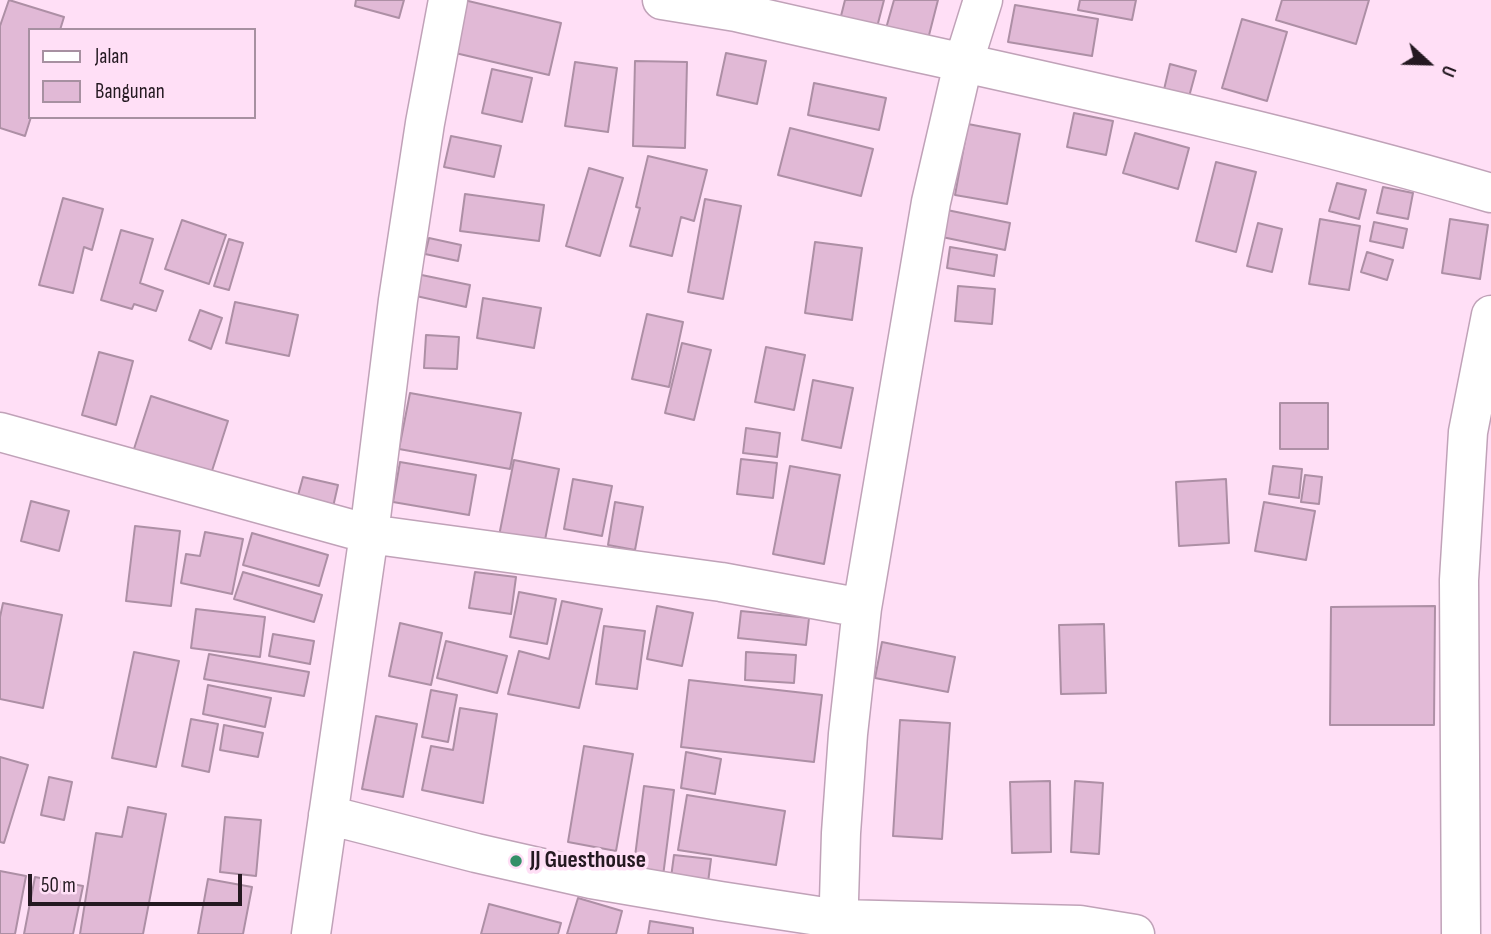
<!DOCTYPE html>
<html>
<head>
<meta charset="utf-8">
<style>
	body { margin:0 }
	#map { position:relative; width:1491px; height:934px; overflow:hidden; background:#ffdff6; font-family:"Sofia Sans Condensed",sans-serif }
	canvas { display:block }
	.legend { position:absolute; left:28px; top:28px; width:228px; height:91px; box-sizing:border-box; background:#ffdff6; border:2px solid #a790a1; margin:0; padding:9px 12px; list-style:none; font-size:21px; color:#241921 }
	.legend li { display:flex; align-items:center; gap:14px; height:35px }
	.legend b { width:35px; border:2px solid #a790a1 }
	.north { position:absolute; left:1393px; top:28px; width:70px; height:70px; -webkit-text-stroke:5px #ffdff6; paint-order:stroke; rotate:112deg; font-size:19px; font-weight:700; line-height:28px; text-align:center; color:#241921 }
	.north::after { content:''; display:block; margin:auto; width:24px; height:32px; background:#241921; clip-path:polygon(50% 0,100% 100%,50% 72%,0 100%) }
	.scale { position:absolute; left:28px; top:874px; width:214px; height:32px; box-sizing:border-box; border:4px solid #241921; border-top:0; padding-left:9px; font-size:21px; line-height:24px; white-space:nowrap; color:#241921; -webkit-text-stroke:5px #ffdff6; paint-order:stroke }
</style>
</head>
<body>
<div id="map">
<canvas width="1491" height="934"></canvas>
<ul class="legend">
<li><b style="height:9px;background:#fff"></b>Jalan</li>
<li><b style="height:19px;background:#e1b9d6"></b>Bangunan</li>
</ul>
<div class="north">U</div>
<div class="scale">50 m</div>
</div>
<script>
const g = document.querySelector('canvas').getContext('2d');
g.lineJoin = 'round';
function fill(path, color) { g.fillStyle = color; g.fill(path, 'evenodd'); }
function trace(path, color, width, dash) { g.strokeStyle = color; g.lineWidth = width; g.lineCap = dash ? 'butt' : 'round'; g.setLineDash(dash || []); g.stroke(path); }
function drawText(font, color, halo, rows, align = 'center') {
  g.font = font + ' "Sofia Sans Condensed",sans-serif'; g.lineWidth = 7; g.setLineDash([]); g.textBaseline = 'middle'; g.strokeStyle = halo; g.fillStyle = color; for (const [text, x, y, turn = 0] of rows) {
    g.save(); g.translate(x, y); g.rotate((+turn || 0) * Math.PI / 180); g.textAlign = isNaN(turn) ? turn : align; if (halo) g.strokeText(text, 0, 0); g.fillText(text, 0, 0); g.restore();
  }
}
const building = new Path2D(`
	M 9,0 L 64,17 L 60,30 L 30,30 L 31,117 L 25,136 L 0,128 L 0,26 Z
	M 356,0 L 404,0 L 399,18 L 355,6 Z
	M 464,0 L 561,23 L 549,75 L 451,52 Z
	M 845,0 L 884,0 L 876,31 L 840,20 Z
	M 894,0 L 938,0 L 927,43 L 885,32 Z
	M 1080,0 L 1136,0 L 1132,20 L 1078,10 Z
	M 1282,0 L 1369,0 L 1356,44 L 1276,20 Z
	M 1015,5 L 1098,19 L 1092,56 L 1008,42 Z
	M 1242,19 L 1287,32 L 1267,101 L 1222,88 Z
	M 726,53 L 766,61 L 757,104 L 717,95 Z
	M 635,61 L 687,62 L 685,148 L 633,146 Z
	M 575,62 L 617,68 L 608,132 L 565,126 Z
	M 1170,64 L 1196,71 L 1187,104 L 1162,98 Z
	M 492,69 L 532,78 L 522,122 L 482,113 Z
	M 814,83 L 886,98 L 879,130 L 808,115 Z
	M 1074,113 L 1113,121 L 1106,155 L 1067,147 Z
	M 968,124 L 1020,134 L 1007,204 L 955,195 Z
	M 790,128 L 873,149 L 861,196 L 778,175 Z
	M 1135,133 L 1189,148 L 1178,189 L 1123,173 Z
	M 451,136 L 501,146 L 494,177 L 444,167 Z
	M 648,156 L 707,170 L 694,221 L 681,217 L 672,256 L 630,246 L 640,208 L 636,207 Z
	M 1216,162 L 1256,172 L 1236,252 L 1196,241 Z
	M 589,168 L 623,178 L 600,256 L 566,246 Z
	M 1337,183 L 1366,190 L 1359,219 L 1329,211 Z
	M 1383,187 L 1413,193 L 1408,219 L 1377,213 Z
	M 465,194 L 544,205 L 539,241 L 460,231 Z
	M 63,198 L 103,209 L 92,250 L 84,247 L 73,293 L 39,285 Z
	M 705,199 L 741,206 L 723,299 L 688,292 Z
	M 947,210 L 1010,223 L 1005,250 L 942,237 Z
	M 1320,219 L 1360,226 L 1349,290 L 1309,284 Z
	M 1450,219 L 1488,225 L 1480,279 L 1442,273 Z
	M 182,220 L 226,235 L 209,284 L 165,269 Z
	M 1374,222 L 1407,229 L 1403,248 L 1370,241 Z
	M 1258,223 L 1282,229 L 1272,272 L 1247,266 Z
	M 121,230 L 153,239 L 140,283 L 163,291 L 156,311 L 134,304 L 132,309 L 101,300 Z
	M 429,238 L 461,245 L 458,261 L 425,254 Z
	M 229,239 L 243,243 L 229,290 L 214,286 Z
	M 815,242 L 862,248 L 852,320 L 805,313 Z
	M 950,247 L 997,255 L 994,276 L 947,268 Z
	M 1367,252 L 1393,260 L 1387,280 L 1361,272 Z
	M 412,273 L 470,285 L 466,307 L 407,294 Z
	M 958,286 L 995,289 L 992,324 L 955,321 Z
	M 483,298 L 541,308 L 534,348 L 477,338 Z
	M 235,302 L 298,315 L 289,356 L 226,343 Z
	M 200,310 L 222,318 L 211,349 L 189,340 Z
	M 647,314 L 683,322 L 669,387 L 632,379 Z
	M 426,335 L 459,337 L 457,369 L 424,368 Z
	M 682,343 L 711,350 L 694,420 L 665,413 Z
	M 766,347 L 805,355 L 794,410 L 755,402 Z
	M 99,352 L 133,361 L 116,425 L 82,415 Z
	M 813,380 L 853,388 L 841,448 L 802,440 Z
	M 410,393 L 521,413 L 510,469 L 399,449 Z
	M 151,396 L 228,421 L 210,477 L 133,452 Z
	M 1280,403 L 1328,403 L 1328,449 L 1280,449 Z
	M 746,428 L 780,433 L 777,457 L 743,453 Z
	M 741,459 L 777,463 L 773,498 L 737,494 Z
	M 514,460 L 559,469 L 542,555 L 497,546 Z
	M 400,462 L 476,475 L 469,515 L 393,502 Z
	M 790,466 L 840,475 L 824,564 L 773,554 Z
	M 1273,466 L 1302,469 L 1299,498 L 1269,494 Z
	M 1305,475 L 1322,477 L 1319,504 L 1301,502 Z
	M 303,477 L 338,485 L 333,507 L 297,499 Z
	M 573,479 L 612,486 L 602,536 L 564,529 Z
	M 1226,479 L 1229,543 L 1179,546 L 1176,482 Z
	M 31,501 L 69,511 L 59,551 L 21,541 Z
	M 615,502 L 643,507 L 635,550 L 608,545 Z
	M 1264,502 L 1315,511 L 1306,560 L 1255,551 Z
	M 135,526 L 180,531 L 171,606 L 126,601 Z
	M 205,532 L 243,539 L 232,594 L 181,583 L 186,554 L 200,556 Z
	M 252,533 L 328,555 L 319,586 L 243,565 Z
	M 243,572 L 322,595 L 314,622 L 234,599 Z
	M 475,572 L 516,577 L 511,614 L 469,608 Z
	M 519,592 L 556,599 L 547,644 L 510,637 Z
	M 562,601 L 602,609 L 579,708 L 508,694 L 519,651 L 549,659 Z
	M 3,603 L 62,615 L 43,708 L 0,699 L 0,617 Z
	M 657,606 L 693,613 L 682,666 L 647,659 Z
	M 1435,606 L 1434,725 L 1330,725 L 1331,607 Z
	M 196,609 L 265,617 L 260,657 L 191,648 Z
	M 741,611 L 809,618 L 806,645 L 738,638 Z
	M 400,623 L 442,633 L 431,685 L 389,676 Z
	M 1104,624 L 1106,693 L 1061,694 L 1059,625 Z
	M 604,626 L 645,631 L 637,689 L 596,684 Z
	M 273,634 L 314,641 L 310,664 L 269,656 Z
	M 446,641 L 507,656 L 497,693 L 437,678 Z
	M 882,642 L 955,657 L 948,692 L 875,678 Z
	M 134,652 L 179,661 L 156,767 L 112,758 Z
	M 746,652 L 796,655 L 794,683 L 745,680 Z
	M 209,654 L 309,672 L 304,696 L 204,679 Z
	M 689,680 L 822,695 L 814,762 L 681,747 Z
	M 208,685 L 271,698 L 265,727 L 203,714 Z
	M 431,690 L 457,695 L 448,742 L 422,737 Z
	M 460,708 L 497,714 L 483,803 L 422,790 L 431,746 L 453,750 Z
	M 376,716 L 417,724 L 403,797 L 362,789 Z
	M 191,719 L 218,724 L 209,772 L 182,766 Z
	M 900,720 L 950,723 L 942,839 L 893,836 Z
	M 224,725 L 263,733 L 258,757 L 220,750 Z
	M 584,746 L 633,754 L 616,851 L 568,842 Z
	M 686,752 L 721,759 L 715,794 L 681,788 Z
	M 0,757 L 28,765 L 4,843 L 0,842 Z
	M 49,777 L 72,782 L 64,820 L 41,815 Z
	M 1050,781 L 1051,852 L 1012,853 L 1010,782 Z
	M 1075,781 L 1103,783 L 1099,854 L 1071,852 Z
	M 644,786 L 674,790 L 662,884 L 632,880 Z
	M 687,795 L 785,811 L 776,865 L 678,850 Z
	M 128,807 L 166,814 L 143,934 L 80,934 L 96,833 L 122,837 Z
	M 225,817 L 261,820 L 256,876 L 220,872 Z
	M 674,855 L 711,859 L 707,890 L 670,885 Z
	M 0,871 L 26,876 L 15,934 L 0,934 Z
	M 35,877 L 83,886 L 73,934 L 24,934 Z
	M 208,879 L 252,887 L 243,934 L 198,934 Z
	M 578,898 L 622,911 L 616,934 L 567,934 Z
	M 489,904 L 561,923 L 558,934 L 481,934 Z
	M 650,921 L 693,928 L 693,934 L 648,934 Z`);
fill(building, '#e1b9d6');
trace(building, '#ad8fa5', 2);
const minor = new Path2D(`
	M 662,0 L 736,12 C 988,70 1243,120 1491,193
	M 0,432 L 369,534 L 721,582 L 862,608
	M 328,815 L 476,853 L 591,879 L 720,901 L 838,919 L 1080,925 L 1135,934
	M 311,934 L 369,534 L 398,300 L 425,123 L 448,0
	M 838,934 L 841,833 L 848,734 L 862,608 L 931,202 L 963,64 L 983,0
	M 1461,934 L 1459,580 L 1468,432 L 1491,315`);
trace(minor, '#c0a2b8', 41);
trace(minor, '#fff', 38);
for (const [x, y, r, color] of [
	[516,861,7,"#339068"]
]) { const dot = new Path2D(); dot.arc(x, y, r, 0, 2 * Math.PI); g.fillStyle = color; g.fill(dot); trace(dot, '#ffdff6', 2.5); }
drawText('bold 24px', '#241921', '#ffdff6', [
	["JJ Guesthouse",530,861]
], 'left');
</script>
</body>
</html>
